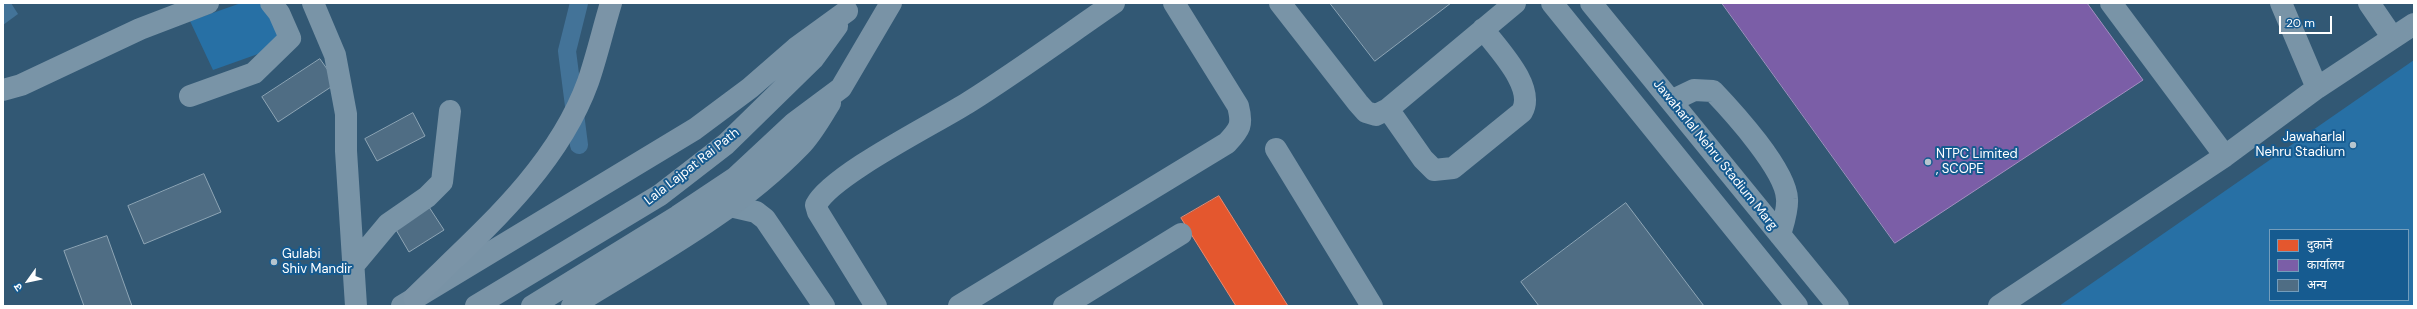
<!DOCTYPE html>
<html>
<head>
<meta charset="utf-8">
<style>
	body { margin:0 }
	#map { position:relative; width:2417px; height:309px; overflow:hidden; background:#325874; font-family:"DM Sans","Noto Sans Devanagari",sans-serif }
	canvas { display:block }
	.frame { position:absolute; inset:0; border:4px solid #fff; pointer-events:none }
	.legend { position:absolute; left:2269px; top:229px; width:140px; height:72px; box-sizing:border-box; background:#165b90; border:1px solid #739dbc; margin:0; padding:5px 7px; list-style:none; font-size:12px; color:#fff }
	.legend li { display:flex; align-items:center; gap:8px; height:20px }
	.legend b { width:20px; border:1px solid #739dbc }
	.north { position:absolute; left:8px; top:261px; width:40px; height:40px; -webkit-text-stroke:3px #165b90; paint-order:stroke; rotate:237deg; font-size:11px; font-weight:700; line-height:16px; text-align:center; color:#fff }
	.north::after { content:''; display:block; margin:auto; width:14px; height:18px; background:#fff; clip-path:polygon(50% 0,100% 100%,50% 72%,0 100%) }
	.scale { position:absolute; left:2279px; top:16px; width:53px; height:18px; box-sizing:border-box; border:2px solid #fff; border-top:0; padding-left:5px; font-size:12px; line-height:14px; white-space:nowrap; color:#fff; -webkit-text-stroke:3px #165b90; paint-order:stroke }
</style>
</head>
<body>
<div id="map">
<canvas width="2417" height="309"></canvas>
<div class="frame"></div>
<ul class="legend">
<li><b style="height:11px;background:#e4572e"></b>दुकानें</li>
<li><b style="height:11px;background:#7b5ea7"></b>कार्यालय</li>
<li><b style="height:11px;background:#4f6d84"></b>अन्य</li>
</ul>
<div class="north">उ</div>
<div class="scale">20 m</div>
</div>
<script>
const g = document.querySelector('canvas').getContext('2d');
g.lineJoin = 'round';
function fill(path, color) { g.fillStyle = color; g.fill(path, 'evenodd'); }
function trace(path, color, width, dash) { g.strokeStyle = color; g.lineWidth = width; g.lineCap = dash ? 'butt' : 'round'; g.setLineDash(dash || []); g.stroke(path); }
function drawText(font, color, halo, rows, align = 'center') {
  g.font = font + ' "DM Sans",sans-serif'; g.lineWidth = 4; g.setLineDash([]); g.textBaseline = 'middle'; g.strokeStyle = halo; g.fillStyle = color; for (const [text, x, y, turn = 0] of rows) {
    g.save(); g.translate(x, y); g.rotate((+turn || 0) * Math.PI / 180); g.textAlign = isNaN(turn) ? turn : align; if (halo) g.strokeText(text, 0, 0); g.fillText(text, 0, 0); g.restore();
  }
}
fill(new Path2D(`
	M 241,3 L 268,3 L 286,44 L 213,70 L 190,21 Z
	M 2414,60 L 2414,306 L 2059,306 ZM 2270,230 L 2408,230 L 2408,300 L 2270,300 Z`), '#2770a5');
fill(new Path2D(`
	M 3,3 L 11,3 L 18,14 L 3,25 Z`), '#437398');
const shops = new Path2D(`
	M 1219,196 L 1288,306 L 1236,306 L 1181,218 Z`);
fill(shops, '#e4572e');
trace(shops, '#ec896d', 1);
const offices = new Path2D(`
	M 1722,3 L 2087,3 L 2143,80 L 1895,243 Z`);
fill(offices, '#7b5ea7');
trace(offices, '#a38ec1', 1);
trace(new Path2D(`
	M 579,145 L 567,51 L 579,3`), '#437398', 18);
const building = new Path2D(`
	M 1330,3 L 1451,3 L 1375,61 Z
	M 320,59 L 337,83 L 278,122 L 262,97 Z
	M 413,113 L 425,136 L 377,161 L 365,139 Z
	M 204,174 L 221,212 L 144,244 L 128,206 Z
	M 1626,203 L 1704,306 L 1539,306 L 1521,282 Z
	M 429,207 L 444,230 L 409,252 L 395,228 Z
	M 107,236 L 132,306 L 84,306 L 64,251 Z`);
fill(building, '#4f6d84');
trace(building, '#8ea5b5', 1);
trace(new Path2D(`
	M 313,3 L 335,55 L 346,114 L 346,151 L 356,306
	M 1280,3 L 1358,103 L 1366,112 L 1376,115 L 1388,109 L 1515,3
	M 1552,3 L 1797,306
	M 1591,3 L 1838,306
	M 2111,3 L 2225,156
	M 2281,3 L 2317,88
	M 2369,3 L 2393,38
	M 3,90 L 21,85 L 140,29 L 208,3
	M 190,96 L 254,73 L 290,38 L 279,13 L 271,3
	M 1671,101 L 1694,90 L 1713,91 C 1733,112 1786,170 1787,199 C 1788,210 1783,224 1780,235
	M 1388,109 L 1423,159 L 1434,170 L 1453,168 L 1522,112 C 1536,87 1498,49 1483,29
	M 1276,149 L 1372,306
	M 730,206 L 756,212 L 765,219 L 824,306
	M 353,266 L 388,224 L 427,197 L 442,182 L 450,111
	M 876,306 L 818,212 L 816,205 C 831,175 936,123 969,102 C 1018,71 1066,36 1114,3
	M 959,306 L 1227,143 C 1240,129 1243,125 1238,106 L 1174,3
	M 1064,306 L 1181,234
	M 1999,306 L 2225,156 L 2317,88 L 2414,24`), '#7994a7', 22);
trace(new Path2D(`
	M 402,306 L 695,129 L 750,88 L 796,48 L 847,11
	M 476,306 L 660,195 L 726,144 L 813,59 L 837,26
	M 532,306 L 678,216 L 735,178 L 794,123 L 841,88 L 891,3
	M 572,306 C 651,257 735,213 800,146 C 812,134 821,117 830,103`), '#7993a6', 22);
trace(new Path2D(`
	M 414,298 C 479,234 556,170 588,82 C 597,56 603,29 611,3`), '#7b94a7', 22);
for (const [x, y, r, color] of [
	[2353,145,4,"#b7c5ce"],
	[1928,162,4,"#b7c5ce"],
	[274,262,4,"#b7c5ce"]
]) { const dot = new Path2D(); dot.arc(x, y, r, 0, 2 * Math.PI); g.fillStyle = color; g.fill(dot); trace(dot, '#165b90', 1.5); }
drawText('13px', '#fff', '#165b90', [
	["Jawaharlal",2345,138,"right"],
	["Nehru Stadium",2345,153,"right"],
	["NTPC Limited",1936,155],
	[", SCOPE",1936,170],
	["Gulabi",282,255],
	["Shiv Mandir",282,270]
], 'left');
drawText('13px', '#fff', '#165b90', [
	["Jawaharlal Nehru Stadium Marg",1715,155,51],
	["Lala Lajpat Rai Path",692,167,-38]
]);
</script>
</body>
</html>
